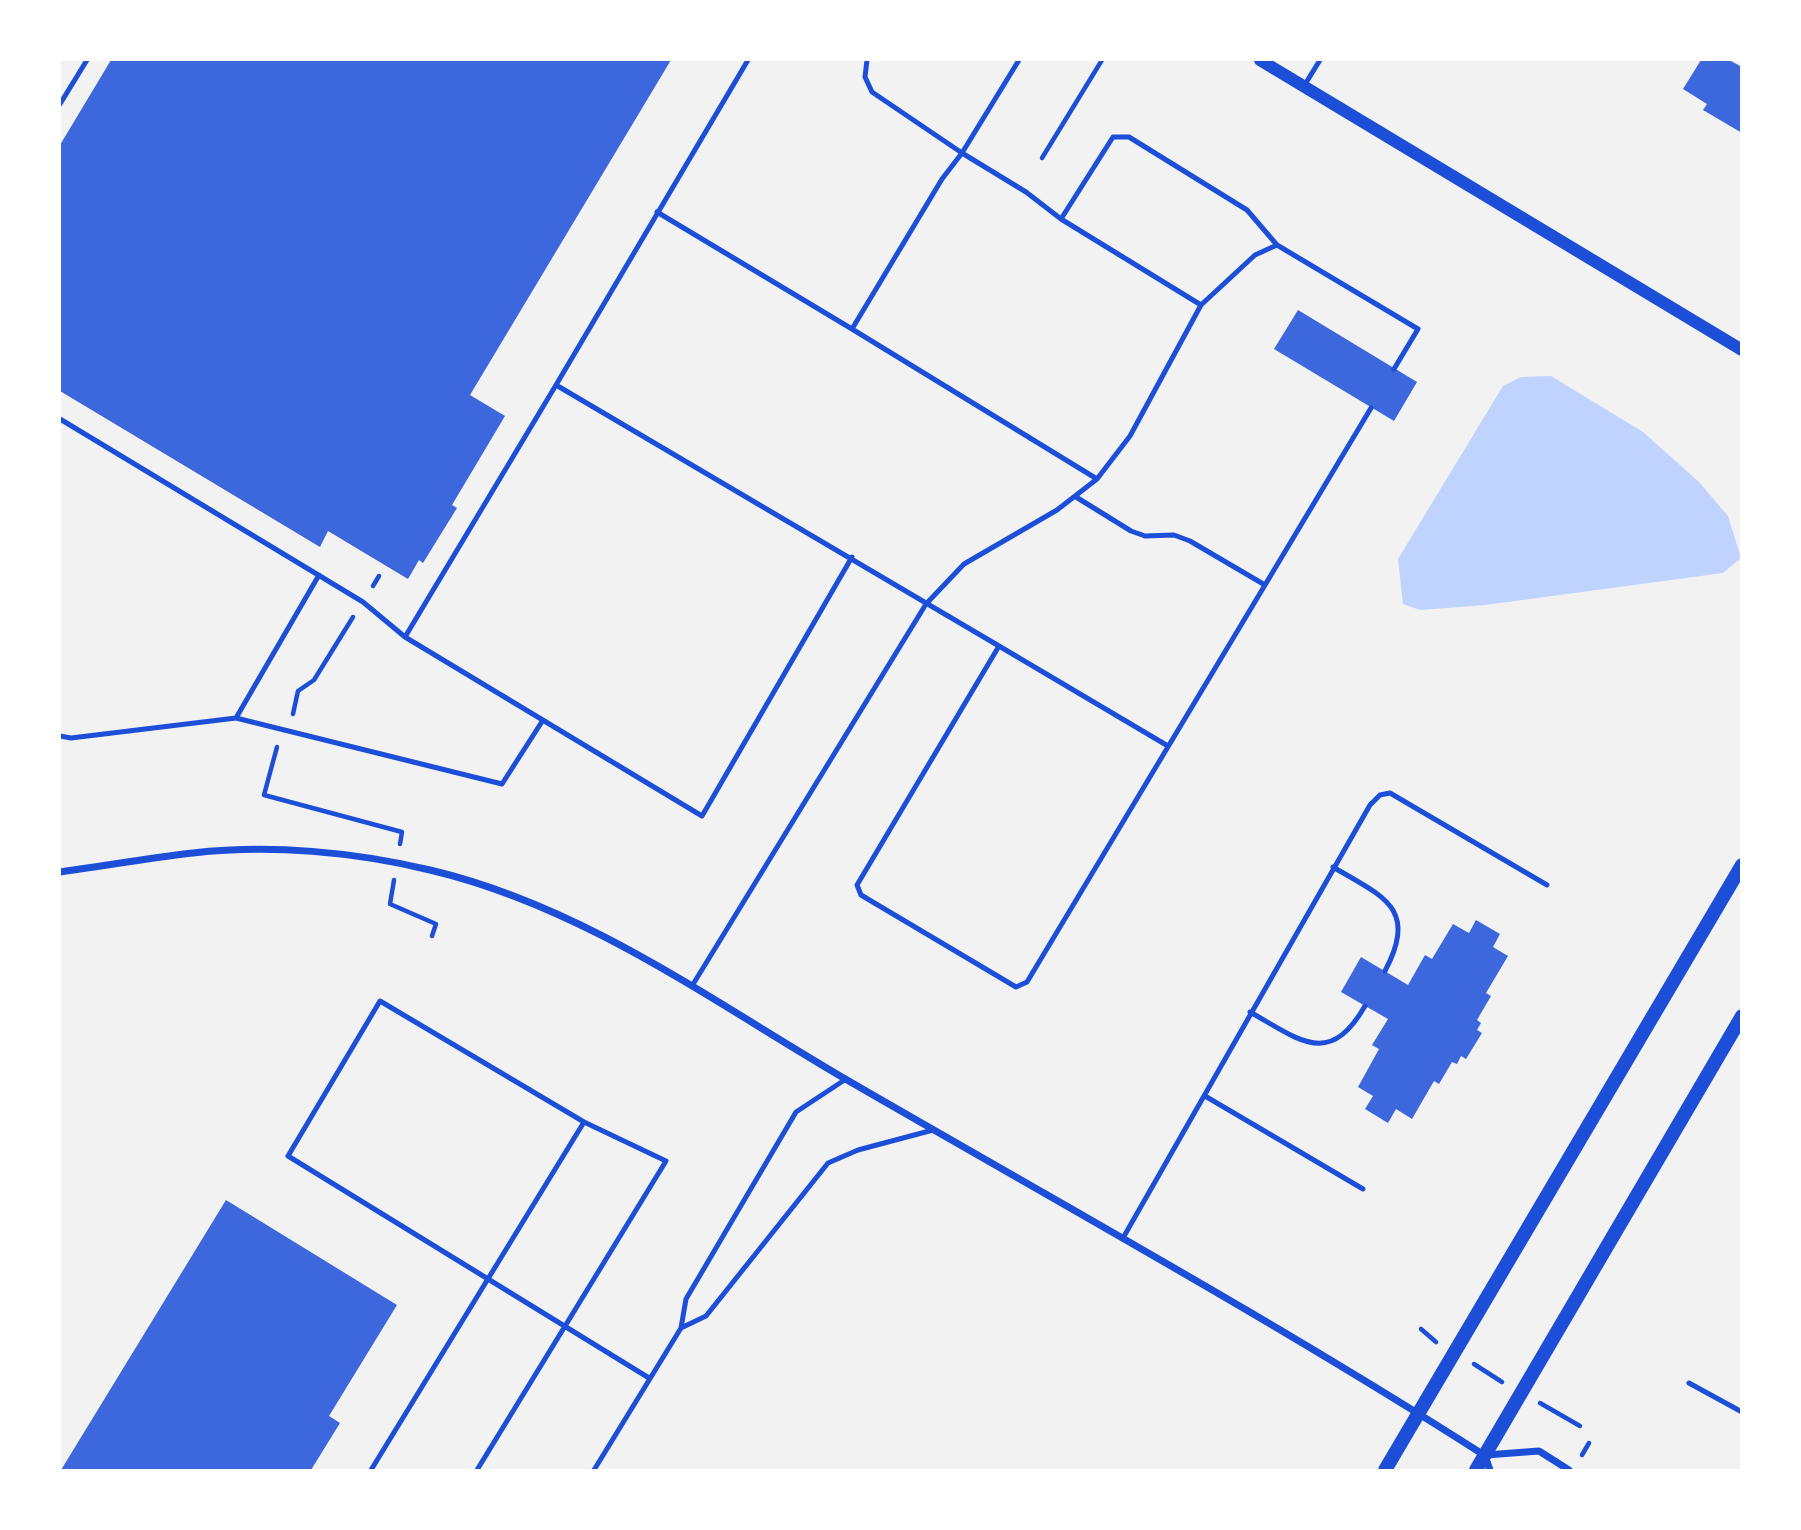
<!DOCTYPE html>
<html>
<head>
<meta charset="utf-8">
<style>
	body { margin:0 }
	#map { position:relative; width:1801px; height:1530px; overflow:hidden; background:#f2f2f2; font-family:Raleway,sans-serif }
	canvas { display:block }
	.frame { position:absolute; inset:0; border:61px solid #fff; pointer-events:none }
</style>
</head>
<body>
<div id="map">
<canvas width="1801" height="1530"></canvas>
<div class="frame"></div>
</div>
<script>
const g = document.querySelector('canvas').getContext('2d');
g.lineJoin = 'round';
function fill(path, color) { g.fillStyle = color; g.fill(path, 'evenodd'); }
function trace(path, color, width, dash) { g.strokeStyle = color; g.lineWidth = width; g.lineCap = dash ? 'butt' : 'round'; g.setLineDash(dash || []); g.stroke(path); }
fill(new Path2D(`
	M 1551,376 L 1643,432 L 1699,482 L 1728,516 L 1741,558 L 1723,573 L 1485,605 L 1420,610 L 1403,604 L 1398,559 L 1503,386 L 1521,377 Z`), '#bfd3fe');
fill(new Path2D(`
	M 111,60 L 671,60 L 470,395 L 505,416 L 452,505 L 457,508 L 423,563 L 419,560 L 408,579 L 328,531 L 320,547 L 60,391 L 60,145 Z
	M 1701,60 L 1729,60 L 1742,67 L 1742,133 L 1703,110 L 1707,104 L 1683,89 Z
	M 1298,310 L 1417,382 L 1394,421 L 1274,349 Z
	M 1476,920 L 1500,934 L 1493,947 L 1508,956 L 1486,993 L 1491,996 L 1477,1020 L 1481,1023 L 1477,1030 L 1482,1033 L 1466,1059 L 1461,1056 L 1457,1064 L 1452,1062 L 1439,1084 L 1434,1081 L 1412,1119 L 1396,1109 L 1388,1123 L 1365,1109 L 1373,1096 L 1358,1087 L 1379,1049 L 1372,1045 L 1388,1019 L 1341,992 L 1361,957 L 1408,985 L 1425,955 L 1432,959 L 1453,924 L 1469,933 Z
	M 226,1200 L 397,1305 L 329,1416 L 340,1423 L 311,1470 L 61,1470 Z`), '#3d67dc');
trace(new Path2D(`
	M 1042,158 L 1102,60
	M 373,586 L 379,576
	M 293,714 L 298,691 L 314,680 L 353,617
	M 277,747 L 264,795 L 402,832 L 400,844
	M 394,880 L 390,904 L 436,924 L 432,936
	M 1421,1329 L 1436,1342
	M 1474,1364 L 1502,1382
	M 1540,1403 L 1580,1426
	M 1582,1455 L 1589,1443`), '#1d4ed8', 4.5);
trace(new Path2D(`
	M 867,60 L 865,77 L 872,92 L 962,153 L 942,179 L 852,329 L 1097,479
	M 1304,86 L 1320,60
	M 60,104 L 87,60
	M 657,212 L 852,329
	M 1061,219 L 1113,137 L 1129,137 L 1247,210 L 1277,245 L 1418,329 L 1394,369
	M 1201,305 L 1255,255 L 1277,245
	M 556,385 L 748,60
	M 60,419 L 363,602 L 405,637 L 556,385 L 999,646 L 857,885 L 861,895 L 1016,987 L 1027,982 L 1265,585 L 1190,541 L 1174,535 L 1145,536 L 1131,531 L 1076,497
	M 1265,585 L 1371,408
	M 405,637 L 702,816 L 852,557
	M 999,646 L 1168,746
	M 236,718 L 319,575
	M 60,736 L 71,738 L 236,718 L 502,784 L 543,720
	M 1333,867 C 1384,897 1418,908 1385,971
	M 692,986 L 926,604 L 964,564 L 1057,510 L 1097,479 L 1130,436 L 1201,305 L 1061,219 L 1026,192 L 962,153 L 1019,60
	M 1250,1012 C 1300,1040 1329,1068 1365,1006
	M 1205,1096 L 1363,1189
	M 1123,1238 L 1370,805 L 1380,795 L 1390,793 L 1547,885
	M 681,1328 L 706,1316 L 828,1163 L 858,1150 L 933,1130
	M 1689,1383 L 1742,1412
	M 371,1470 L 584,1122 L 380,1001 L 288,1156 L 649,1378
	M 477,1470 L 666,1161 L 584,1122
	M 594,1470 L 681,1328 L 686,1299 L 796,1112 L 846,1079`), '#1d4ed8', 5);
trace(new Path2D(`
	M 60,872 C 104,866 149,858 193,853 C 270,844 355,852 430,870 C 587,907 717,1005 854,1084 C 1065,1206 1279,1324 1484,1455
	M 1486,1455 L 1539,1451 L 1569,1470
	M 1485,1456 L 1490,1470`), '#1d4ed8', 7);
trace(new Path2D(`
	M 1260,60 L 1742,350`), '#1d4ed8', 12);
trace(new Path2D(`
	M 1385,1470 L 1742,865
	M 1476,1470 L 1742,1016`), '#1d4ed8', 14);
</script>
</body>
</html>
